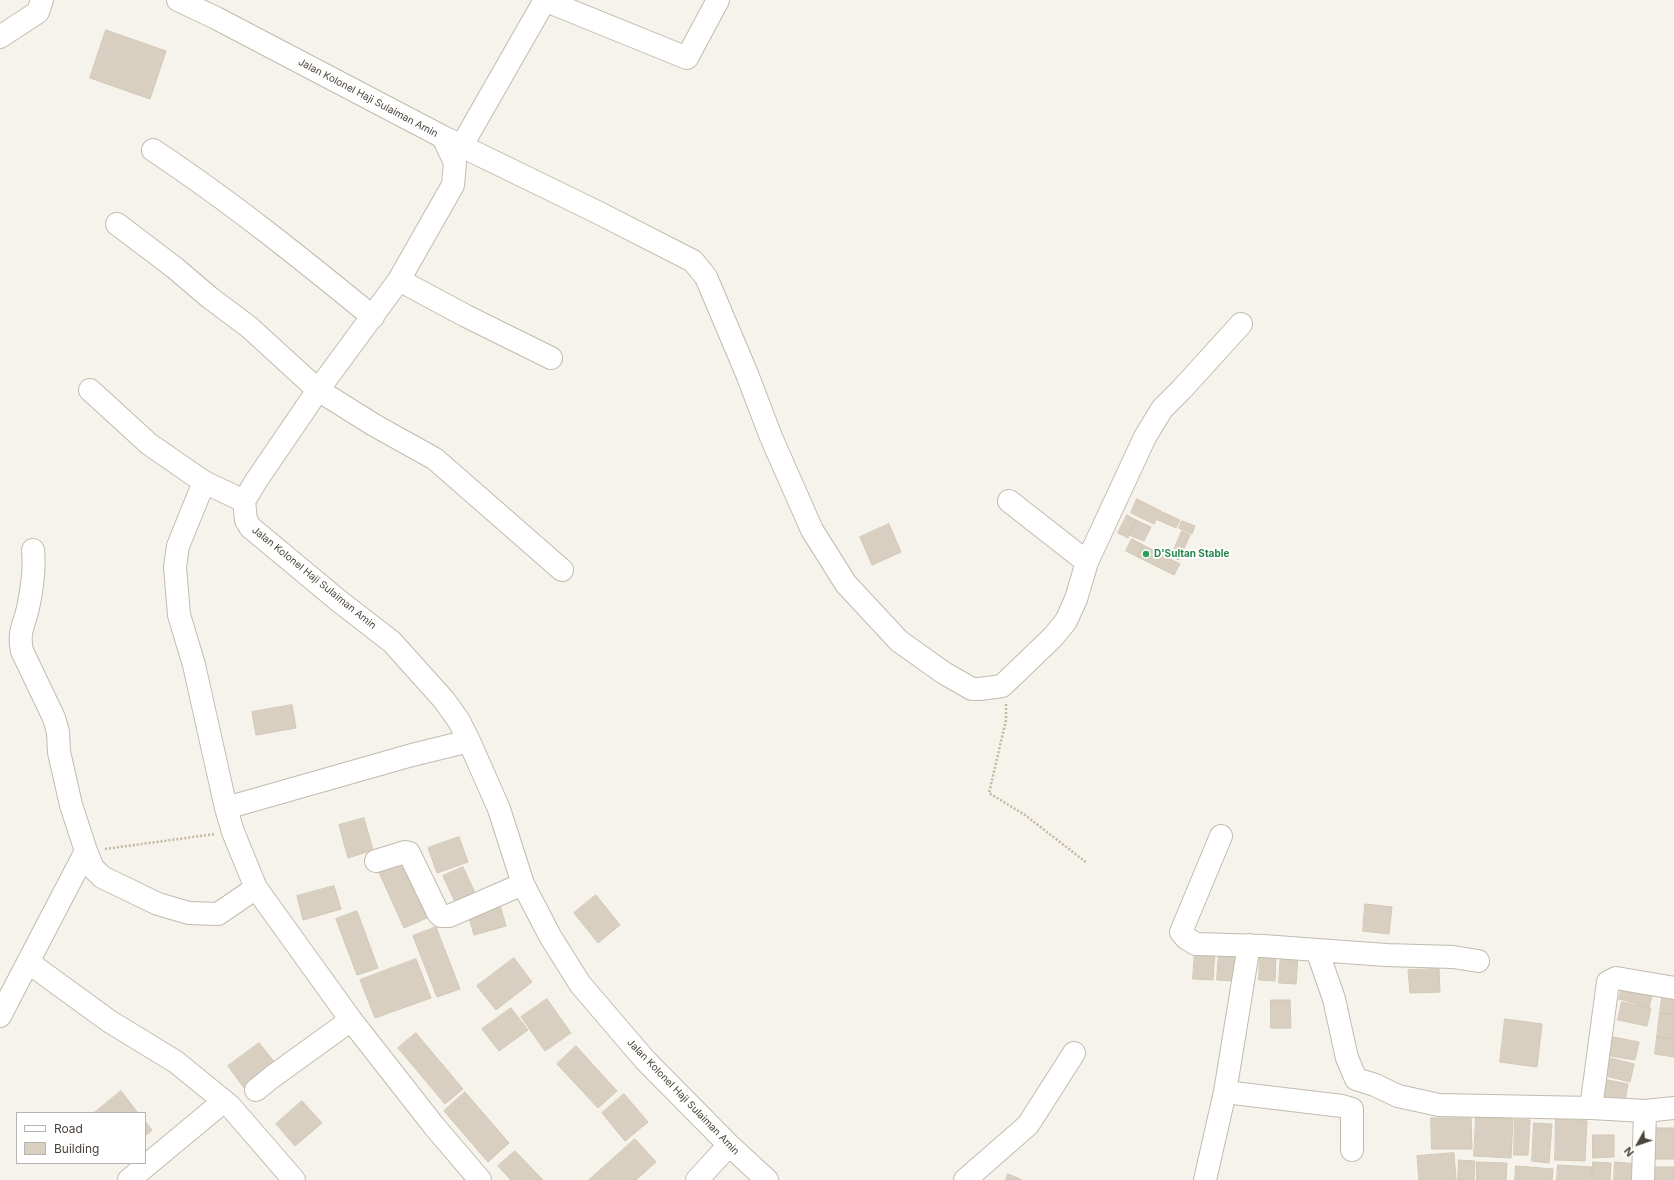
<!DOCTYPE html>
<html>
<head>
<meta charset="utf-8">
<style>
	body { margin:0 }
	#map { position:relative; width:1674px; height:1180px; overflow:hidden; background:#f6f3ec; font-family:Inter,sans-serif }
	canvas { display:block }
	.legend { position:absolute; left:16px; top:1112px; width:130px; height:52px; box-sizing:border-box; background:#fff; border:1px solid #b7b4b0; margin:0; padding:5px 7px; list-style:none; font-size:12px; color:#4b4439 }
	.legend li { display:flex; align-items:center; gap:8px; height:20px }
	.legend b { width:20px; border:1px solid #b7b4b0 }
	.north { position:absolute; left:1618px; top:1124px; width:40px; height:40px; -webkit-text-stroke:3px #fff; paint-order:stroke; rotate:230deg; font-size:11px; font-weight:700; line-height:16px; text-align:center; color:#4b4439 }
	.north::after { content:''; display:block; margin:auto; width:14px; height:18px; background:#4b4439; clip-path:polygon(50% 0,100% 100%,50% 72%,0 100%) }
</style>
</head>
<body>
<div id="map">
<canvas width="1674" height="1180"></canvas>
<ul class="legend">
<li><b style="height:5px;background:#fff"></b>Road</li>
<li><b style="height:11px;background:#d8cfc1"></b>Building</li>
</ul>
<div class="north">N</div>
</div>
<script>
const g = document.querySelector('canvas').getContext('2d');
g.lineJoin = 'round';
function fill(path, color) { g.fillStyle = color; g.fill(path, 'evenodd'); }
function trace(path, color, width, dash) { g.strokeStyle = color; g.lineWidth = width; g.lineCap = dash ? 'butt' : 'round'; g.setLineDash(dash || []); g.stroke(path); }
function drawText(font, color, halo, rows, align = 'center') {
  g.font = font + ' Inter,sans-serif'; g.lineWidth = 3.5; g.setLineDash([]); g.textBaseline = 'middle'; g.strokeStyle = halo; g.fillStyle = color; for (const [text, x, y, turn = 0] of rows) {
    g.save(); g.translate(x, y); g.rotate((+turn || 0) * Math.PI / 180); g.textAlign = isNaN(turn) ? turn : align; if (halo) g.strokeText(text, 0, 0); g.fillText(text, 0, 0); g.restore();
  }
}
const building = new Path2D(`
	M 106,30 L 166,51 L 150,99 L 90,78 Z
	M 1137,499 L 1161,511 L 1154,524 L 1131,513 Z
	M 1162,512 L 1180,520 L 1176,528 L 1158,520 Z
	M 1127,515 L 1136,520 L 1128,538 L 1118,533 Z
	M 1136,520 L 1151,527 L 1144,541 L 1129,535 Z
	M 1182,521 L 1195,526 L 1192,534 L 1179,528 Z
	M 889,524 L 901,552 L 872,565 L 860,537 Z
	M 1182,531 L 1190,535 L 1179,560 L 1171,557 Z
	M 1132,539 L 1143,545 L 1138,557 L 1126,551 Z
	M 1143,545 L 1180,564 L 1174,575 L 1138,557 Z
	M 292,705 L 296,728 L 256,735 L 252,712 Z
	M 364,818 L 373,850 L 348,858 L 339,825 Z
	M 459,837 L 468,862 L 437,873 L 428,848 Z
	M 401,860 L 427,918 L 404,928 L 378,870 Z
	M 463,867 L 477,897 L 457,906 L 443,876 Z
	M 334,886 L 341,909 L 303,920 L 297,896 Z
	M 596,895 L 620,925 L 598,943 L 574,913 Z
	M 1365,904 L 1392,907 L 1389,934 L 1363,931 Z
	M 500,905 L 506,926 L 474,935 L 468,914 Z
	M 357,911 L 378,968 L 357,975 L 336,919 Z
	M 436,927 L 460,989 L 437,997 L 413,936 Z
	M 1195,949 L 1215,950 L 1213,980 L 1193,979 Z
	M 1219,951 L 1237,953 L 1234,981 L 1217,980 Z
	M 1260,953 L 1276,953 L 1275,981 L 1259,980 Z
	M 1281,953 L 1298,954 L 1296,984 L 1279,983 Z
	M 514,958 L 532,982 L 496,1010 L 477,986 Z
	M 416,959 L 431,998 L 375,1018 L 360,980 Z
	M 1439,969 L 1440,992 L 1410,993 L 1408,970 Z
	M 1623,984 L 1653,992 L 1649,1007 L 1619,999 Z
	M 1663,991 L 1674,992 L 1674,1015 L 1660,1013 Z
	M 547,999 L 571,1033 L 545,1051 L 521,1017 Z
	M 1271,1000 L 1290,1000 L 1291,1028 L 1271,1028 Z
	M 1622,1002 L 1651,1008 L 1647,1026 L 1618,1020 Z
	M 511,1008 L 528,1030 L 499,1051 L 482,1029 Z
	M 1660,1013 L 1674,1015 L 1674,1039 L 1657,1037 Z
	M 1505,1019 L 1542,1024 L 1537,1067 L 1500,1062 Z
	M 416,1033 L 463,1089 L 445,1104 L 398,1048 Z
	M 1608,1036 L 1639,1042 L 1635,1060 L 1605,1055 Z
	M 1657,1037 L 1674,1039 L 1674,1057 L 1655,1054 Z
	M 259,1043 L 276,1064 L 244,1088 L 228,1066 Z
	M 576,1046 L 617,1091 L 598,1108 L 557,1064 Z
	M 1606,1057 L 1634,1064 L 1630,1082 L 1602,1075 Z
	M 1603,1079 L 1628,1084 L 1625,1101 L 1600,1097 Z
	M 121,1091 L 138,1113 L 94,1113 Z
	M 465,1092 L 509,1143 L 488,1162 L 444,1111 Z
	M 624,1094 L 648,1122 L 625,1141 L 602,1113 Z
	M 302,1101 L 322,1123 L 295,1146 L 276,1124 Z
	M 1476,1117 L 1513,1119 L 1511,1158 L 1474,1156 Z
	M 1431,1118 L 1471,1118 L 1472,1149 L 1432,1149 Z
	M 1515,1119 L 1530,1120 L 1528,1155 L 1514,1155 Z
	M 1556,1119 L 1587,1121 L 1585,1161 L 1555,1160 Z
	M 145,1121 L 152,1130 L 145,1136 Z
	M 1534,1123 L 1552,1124 L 1549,1163 L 1532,1161 Z
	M 1653,1128 L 1674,1128 L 1674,1159 L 1655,1159 Z
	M 1593,1135 L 1614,1135 L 1614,1157 L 1593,1158 Z
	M 635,1139 L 656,1162 L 636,1180 L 589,1180 Z
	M 515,1151 L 543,1180 L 511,1180 L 498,1166 Z
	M 1454,1153 L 1456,1180 L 1419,1180 L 1417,1156 Z
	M 1459,1160 L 1475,1161 L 1474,1180 L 1458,1180 Z
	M 1477,1162 L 1507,1163 L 1506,1180 L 1477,1180 Z
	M 1593,1162 L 1611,1163 L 1610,1180 L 1593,1180 Z
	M 1615,1162 L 1637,1164 L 1636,1180 L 1614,1180 Z
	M 1558,1165 L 1592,1167 L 1591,1180 L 1557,1180 Z
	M 1516,1166 L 1553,1169 L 1552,1180 L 1515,1180 Z
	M 1651,1167 L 1674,1167 L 1674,1180 L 1651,1180 Z
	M 1008,1174 L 1022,1180 L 1006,1180 Z`);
fill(building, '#d8cfc1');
trace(building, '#d3c7b4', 1);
const minor = new Path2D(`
	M 178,0 L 216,18 L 443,137 L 455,163 L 453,185 L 399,280 L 318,390 L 256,481 L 244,501 L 246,520 L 250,527 L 339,601 L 392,642 L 444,700 L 459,721 L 469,741 L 499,809 L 523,884 L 550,936 L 580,984 L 645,1060 L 729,1145 L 767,1180
	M 544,0 L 687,58 L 718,0
	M 0,37 L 38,12 L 42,0
	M 443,137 L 597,212 L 693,261 L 706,277 L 747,374 L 771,437 L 812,530 L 846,584 L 873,613 L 899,641 L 944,673 L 972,689 L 980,689 L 1002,686 L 1053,637 L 1066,621 L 1076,599 L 1087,562 L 1009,501
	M 461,147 L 545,0
	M 153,150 C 230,201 302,259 373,317
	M 117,224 L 175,268 L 209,297 L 249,327 L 318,390 L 374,425 L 435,459 L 562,570
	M 399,280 L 466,316 L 551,358
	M 90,390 L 149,444 L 204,482 L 244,501
	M 204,482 L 178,546 L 175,567 L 179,615 L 194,665 L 226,808 L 233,832 L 256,888 L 351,1020 L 434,1126 L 480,1180
	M 33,550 C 35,569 32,589 28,608 C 24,626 18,631 22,651 L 54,718 L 58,732 L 59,752 L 71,805 L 86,851 L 93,868 L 102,877 L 158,904 L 189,913 L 218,914 L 256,888
	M 1087,562 L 1145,437 L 1162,409 L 1182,389 L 1241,324
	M 226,808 L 412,755 L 469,741
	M 1221,836 L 1181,932 L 1186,938 L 1196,944 L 1263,946 L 1317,950 L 1334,999 L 1347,1058 L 1356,1079 L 1375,1085 L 1398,1096 L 1439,1105 L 1591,1108 L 1645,1111 L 1674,1108
	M 376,861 L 405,852 L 409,853 L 438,913 L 441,916 L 449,916 L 523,884
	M 1317,950 L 1386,955 L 1453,957 L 1478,961
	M 28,962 L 109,1021 L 176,1062 L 230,1106 L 294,1180
	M 0,1016 L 86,851
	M 256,1090 L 272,1077 L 351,1020
	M 1225,1092 L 1342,1106 L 1352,1109 L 1352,1150
	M 1591,1108 L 1608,982 L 1616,978 L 1674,988
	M 129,1180 L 224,1101
	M 697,1180 L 729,1145
	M 965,1180 L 1028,1125 L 1074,1053
	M 1205,1180 L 1225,1092 L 1249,945
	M 1643,1180 L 1645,1111`);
trace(minor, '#c2bbae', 24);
trace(new Path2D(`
	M 1006,704 L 1006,720 L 989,793 L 1025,815 L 1087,863
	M 105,849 L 215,834`), '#c4b79f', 2.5, [2, 2]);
trace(minor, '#fff', 22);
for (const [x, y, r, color] of [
	[1146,554,4,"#2e9e5b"]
]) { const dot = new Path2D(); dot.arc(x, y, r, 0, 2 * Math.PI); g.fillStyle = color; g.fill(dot); trace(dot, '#fff', 1.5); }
drawText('10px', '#4b4439', '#fff', [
	["Jalan Kolonel Haji Sulaiman Amin",368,98,28],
	["Jalan Kolonel Haji Sulaiman Amin",314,578,39],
	["Jalan Kolonel Haji Sulaiman Amin",683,1097,46]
]);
drawText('bold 10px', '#27864d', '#fff', [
	["D'Sultan Stable",1154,554]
], 'left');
</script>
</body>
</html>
